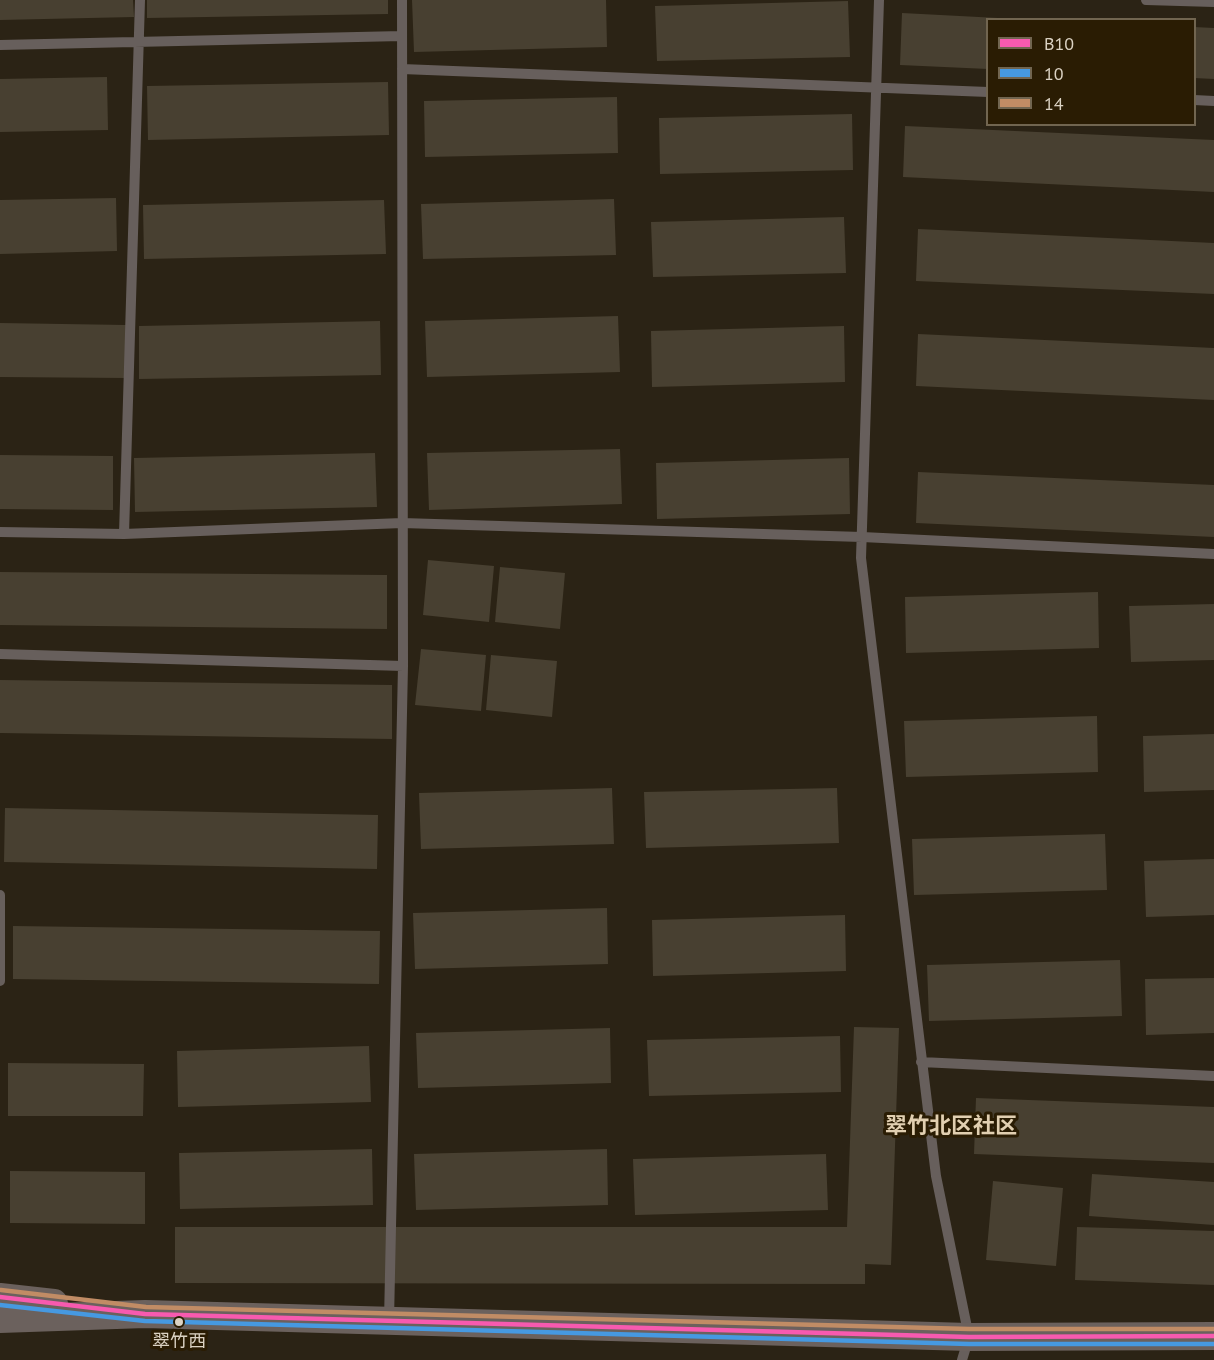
<!DOCTYPE html>
<html>
<head>
<meta charset="utf-8">
<style>
	body { margin:0 }
	#map { position:relative; width:1214px; height:1360px; overflow:hidden; background:#2b2315; font-family:"PT Sans",sans-serif }
	canvas { display:block }
	.legend { position:absolute; left:986px; top:18px; width:210px; height:108px; box-sizing:border-box; background:#2a1c03; border:2px solid #716550; margin:0; padding:8px 10px; list-style:none; font-size:18px; color:#dbd2c3 }
	.legend li { display:flex; align-items:center; gap:12px; height:30px }
	.legend b { width:30px; border:2px solid #716550 }
</style>
</head>
<body>
<div id="map">
<canvas width="1214" height="1360"></canvas>
<ul class="legend">
<li><b style="height:8px;background:#f75aaf"></b>B10</li>
<li><b style="height:8px;background:#4699e1"></b>10</li>
<li><b style="height:8px;background:#c18c65"></b>14</li>
</ul>
</div>
<script>
const g = document.querySelector('canvas').getContext('2d');
g.lineJoin = 'round';
function fill(path, color) { g.fillStyle = color; g.fill(path, 'evenodd'); }
function trace(path, color, width, dash) { g.strokeStyle = color; g.lineWidth = width; g.lineCap = dash ? 'butt' : 'round'; g.setLineDash(dash || []); g.stroke(path); }
function drawText(font, color, halo, rows, align = 'center') {
  g.font = font + ' "PT Sans","Noto Sans SC",sans-serif'; g.lineWidth = 6; g.setLineDash([]); g.textBaseline = 'middle'; g.strokeStyle = halo; g.fillStyle = color; for (const [text, x, y, turn = 0] of rows) {
    g.save(); g.translate(x, y); g.rotate((+turn || 0) * Math.PI / 180); g.textAlign = isNaN(turn) ? turn : align; if (halo) g.strokeText(text, 0, 0); g.fillText(text, 0, 0); g.restore();
  }
}
fill(new Path2D(`
	M 0,0 L 133,0 L 134,17 L 0,20 Z
	M 147,0 L 388,0 L 388,14 L 147,18 Z
	M 412,0 L 606,0 L 607,47 L 414,52 Z
	M 848,1 L 850,57 L 657,61 L 655,6 Z
	M 902,13 L 998,18 L 988,20 L 988,69 L 900,65 Z
	M 1194,27 L 1214,28 L 1214,79 L 1194,78 Z
	M 107,77 L 108,130 L 0,132 L 0,79 Z
	M 388,82 L 389,135 L 148,140 L 147,86 Z
	M 617,97 L 618,153 L 425,157 L 424,101 Z
	M 852,114 L 853,170 L 660,174 L 659,118 Z
	M 905,126 L 1214,140 L 1214,192 L 903,177 Z
	M 116,198 L 117,251 L 0,254 L 0,200 Z
	M 614,199 L 616,255 L 423,259 L 421,204 Z
	M 384,200 L 386,254 L 144,259 L 143,205 Z
	M 844,217 L 846,273 L 653,277 L 651,222 Z
	M 918,229 L 1214,243 L 1214,294 L 916,281 Z
	M 618,316 L 620,372 L 427,377 L 425,321 Z
	M 380,321 L 381,375 L 139,379 L 139,326 Z
	M 0,323 L 126,325 L 126,378 L 0,377 Z
	M 844,326 L 845,382 L 652,387 L 651,331 Z
	M 918,334 L 1214,348 L 1214,400 L 916,386 Z
	M 620,449 L 622,504 L 429,510 L 427,453 Z
	M 375,453 L 377,507 L 135,512 L 134,458 Z
	M 0,455 L 113,456 L 113,510 L 0,509 Z
	M 849,458 L 850,514 L 657,519 L 656,463 Z
	M 918,472 L 1214,485 L 1214,537 L 916,523 Z
	M 428,560 L 494,566 L 489,622 L 423,615 Z
	M 500,567 L 565,573 L 560,629 L 495,622 Z
	M 0,572 L 387,575 L 387,629 L 0,625 Z
	M 1098,592 L 1099,648 L 906,653 L 905,597 Z
	M 1214,604 L 1214,660 L 1131,662 L 1129,606 Z
	M 421,649 L 486,655 L 481,711 L 415,705 Z
	M 491,655 L 557,661 L 552,717 L 486,710 Z
	M 0,680 L 392,685 L 392,739 L 0,733 Z
	M 1097,716 L 1098,772 L 906,777 L 904,721 Z
	M 1214,734 L 1214,790 L 1144,792 L 1143,736 Z
	M 612,788 L 614,844 L 421,849 L 419,793 Z
	M 837,788 L 839,843 L 646,848 L 644,792 Z
	M 5,808 L 378,815 L 377,869 L 4,862 Z
	M 1105,834 L 1107,890 L 914,895 L 912,839 Z
	M 1214,859 L 1214,915 L 1146,917 L 1144,861 Z
	M 607,908 L 608,964 L 415,969 L 413,913 Z
	M 845,915 L 846,971 L 653,976 L 652,920 Z
	M 13,926 L 380,931 L 379,984 L 13,979 Z
	M 1120,960 L 1122,1016 L 929,1021 L 927,965 Z
	M 1214,978 L 1214,1033 L 1146,1035 L 1145,979 Z
	M 854,1027 L 899,1028 L 891,1265 L 865,1264 L 865,1284 L 175,1283 L 175,1227 L 847,1227 Z
	M 610,1028 L 611,1083 L 418,1088 L 416,1033 Z
	M 840,1036 L 841,1092 L 649,1096 L 647,1040 Z
	M 369,1046 L 371,1102 L 178,1107 L 177,1051 Z
	M 8,1063 L 144,1064 L 143,1116 L 8,1116 Z
	M 976,1098 L 1214,1107 L 1214,1163 L 974,1154 Z
	M 372,1149 L 373,1205 L 180,1209 L 179,1153 Z
	M 607,1149 L 608,1205 L 416,1210 L 414,1154 Z
	M 826,1154 L 828,1210 L 635,1215 L 633,1159 Z
	M 10,1171 L 145,1172 L 145,1224 L 10,1223 Z
	M 1092,1174 L 1214,1182 L 1214,1225 L 1089,1216 Z
	M 993,1181 L 1063,1188 L 1056,1266 L 986,1260 Z
	M 1077,1227 L 1214,1231 L 1214,1285 L 1075,1280 Z`), '#484031');
trace(new Path2D(`
	M 879,0 L 861,558 L 936,1176 L 969,1337 L 962,1360
	M 1146,0 L 1214,2
	M 0,45 L 402,36
	M 402,69 L 988,92
	M 1194,100 L 1214,101
	M 0,532 L 124,534 L 402,523 L 862,537 L 1214,554
	M 124,534 L 140,0
	M 0,654 L 403,666
	M 0,895 L 0,981
	M 921,1062 L 1214,1076
	M 389,1320 L 403,666 L 402,0`), '#675f5c', 10);
trace(new Path2D(`
	M 0,1297 L 54,1303
	M 0,1319 L 145,1314 L 969,1337 L 1214,1336`), '#6b615d', 28);
trace(new Path2D(`
	M 0,1297 L 145,1314 L 969,1337 L 1214,1336`), '#f75aaf', 4.5);
trace(new Path2D(`
	M 0,1305 L 145,1321 L 969,1344 L 1214,1344`), '#4699e1', 4.5);
trace(new Path2D(`
	M 1,1290 L 146,1307 L 969,1329 L 1214,1329`), '#c18c65', 4.5);
for (const [x, y, r, color] of [
	[179,1322,5,"#dbd2c3"]
]) { const dot = new Path2D(); dot.arc(x, y, r, 0, 2 * Math.PI); g.fillStyle = color; g.fill(dot); trace(dot, '#2a1c03', 2); }
drawText('18px', '#dbd2c3', '#2a1c03', [
	["翠竹西",179,1342]
]);
drawText('bold 22px', '#e1cfb1', '#2a1c03', [
	["翠竹北区社区",951,1127]
]);
</script>
</body>
</html>
